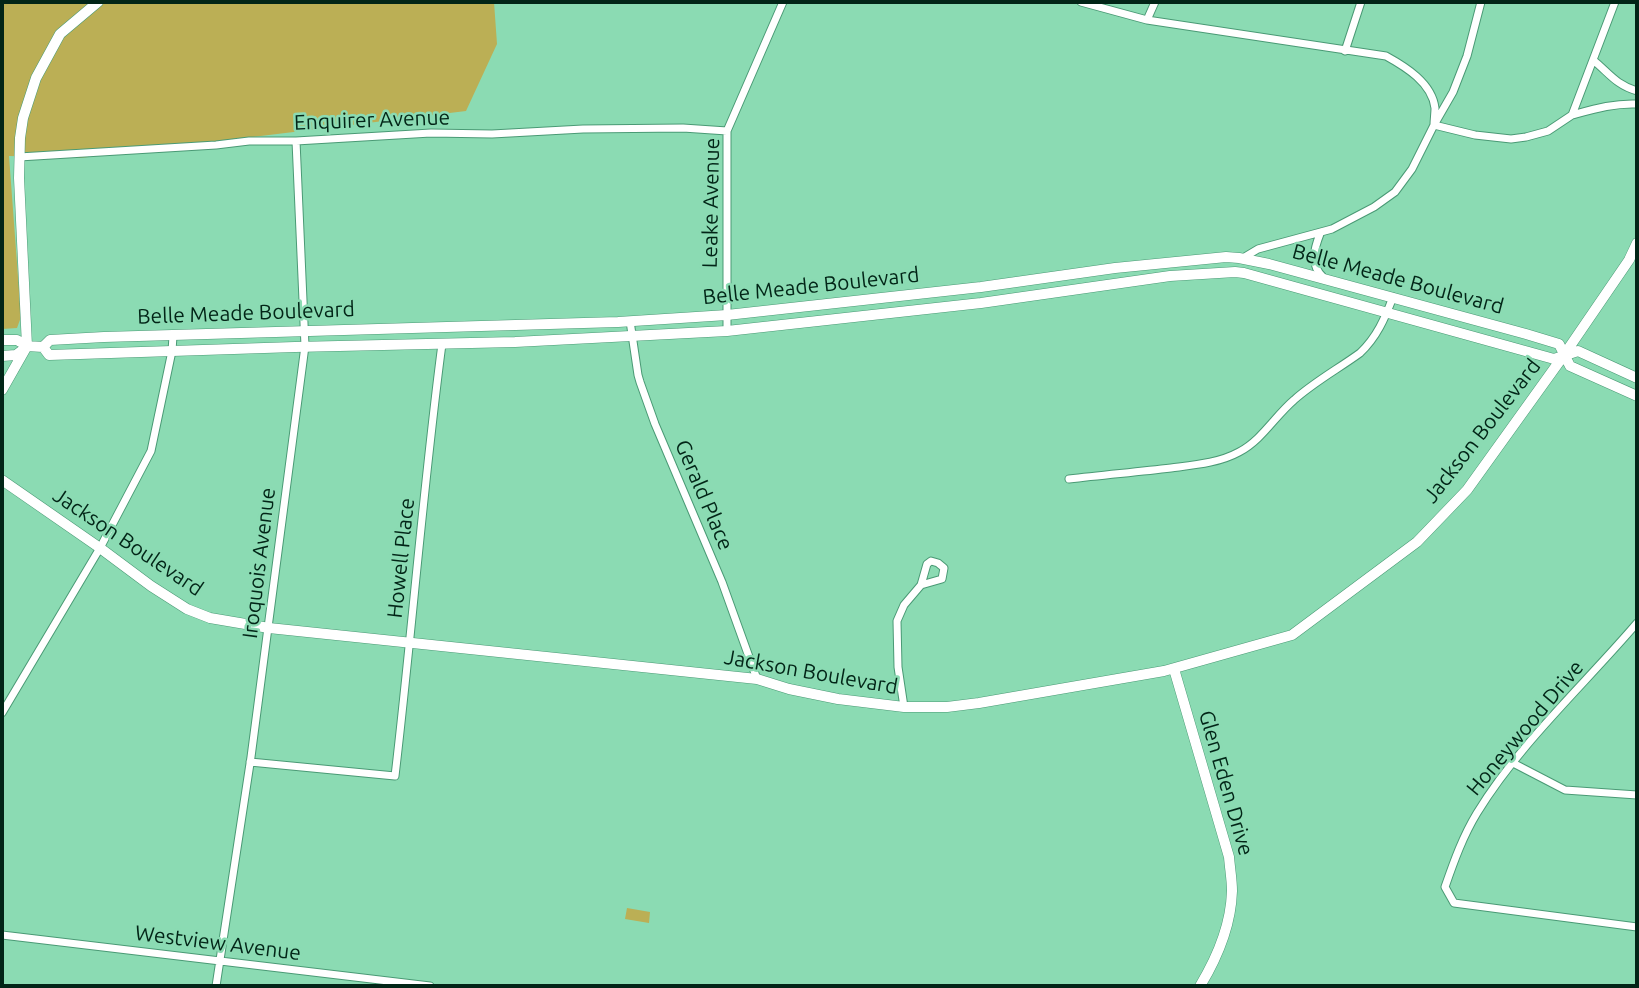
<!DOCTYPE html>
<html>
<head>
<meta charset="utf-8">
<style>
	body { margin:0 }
	#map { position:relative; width:1639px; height:988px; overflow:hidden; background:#8bdbb3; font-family:Ubuntu,sans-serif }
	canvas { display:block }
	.frame { position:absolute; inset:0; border:4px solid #022517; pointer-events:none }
</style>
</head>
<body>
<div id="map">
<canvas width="1639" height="988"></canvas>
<div class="frame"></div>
</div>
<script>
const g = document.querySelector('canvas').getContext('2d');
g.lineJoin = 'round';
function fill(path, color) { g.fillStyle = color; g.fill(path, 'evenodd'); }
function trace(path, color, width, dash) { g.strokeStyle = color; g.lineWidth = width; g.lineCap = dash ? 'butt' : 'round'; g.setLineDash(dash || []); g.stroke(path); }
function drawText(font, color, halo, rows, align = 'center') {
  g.font = font + ' Ubuntu,sans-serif'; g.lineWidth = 5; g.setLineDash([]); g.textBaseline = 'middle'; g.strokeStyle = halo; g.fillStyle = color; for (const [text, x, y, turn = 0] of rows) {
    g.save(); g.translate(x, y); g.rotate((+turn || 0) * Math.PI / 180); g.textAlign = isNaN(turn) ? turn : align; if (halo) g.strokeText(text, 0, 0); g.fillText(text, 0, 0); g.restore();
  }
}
fill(new Path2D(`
	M 2,2 L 91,2 L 94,4 L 100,2 L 494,2 L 497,44 L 466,111 L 80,158 L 9,156 L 21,317 L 17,328 L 2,329 Z
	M 627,908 L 650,912 L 649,923 L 625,919 Z`), '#bbaf55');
const street = new Path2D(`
	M 1081,2 L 1147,20 L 1386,56 C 1406,67 1432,83 1435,108 C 1435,113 1434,120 1434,125 L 1475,135 L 1511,139 L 1526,137 L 1548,131 L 1572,115 L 1615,2
	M 1147,20 L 1155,2
	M 1345,51 L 1361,2
	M 1593,60 C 1609,73 1616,85 1637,91
	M 1572,115 C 1594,109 1614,103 1637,104
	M 19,157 L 216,145 L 249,141 L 296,141 L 431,133 L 492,134 L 583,129 L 683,128 L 727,131
	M 1320,234 C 1314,249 1310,265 1323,277
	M 1243,258 L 1258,249 L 1332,229 L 1374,207 L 1395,192 L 1412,169 L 1434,125 L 1453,92 L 1467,56 L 1481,2
	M 630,321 L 638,375 L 640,382 L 655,424 L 722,582 L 757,679
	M 727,331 L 727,131 L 783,2
	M 1069,479 C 1103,475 1137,472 1171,468 C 1194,465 1219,463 1239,452 C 1262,440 1275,416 1294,400 C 1314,382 1338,369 1360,353 C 1377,337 1385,318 1393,297
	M 1637,623 C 1585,684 1519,744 1477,813 C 1463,836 1454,861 1445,887 L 1454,903 L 1637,927
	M 904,707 L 898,667 L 897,621 L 904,605 L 921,585 L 927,564 L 931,561 L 938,563 L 944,568 L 942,579 L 921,585
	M 2,713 L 100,548 L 151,451 L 172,351 L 173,336
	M 250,762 L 395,776 C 412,632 423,488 442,344
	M 1513,763 L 1565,790 L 1637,795
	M 2,935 L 430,986
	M 216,986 L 251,757 L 305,346 L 296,141`);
const secondary = new Path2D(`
	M 2,340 L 17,340 L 27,346 L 43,347 L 50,340 L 104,337 L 618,322 L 727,315 L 981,287 L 1115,268 L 1226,257 L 1239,258 L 1269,264 L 1526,334 L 1559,344 L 1570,366 L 1637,396
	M 43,347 L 49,355 L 295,347 L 515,342 L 727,331 L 981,303 L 1170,276 L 1235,272 L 1244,273 L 1554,359 L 1578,351 L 1637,378
	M 2,356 L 16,355 L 24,349
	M 2,390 L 27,346 L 19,178 L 20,138 L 23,118 L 36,78 L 60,34 L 98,2
	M 2,480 L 100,548 L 151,586 L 187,609 L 210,618 L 269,628 L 757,679 L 789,689 L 838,699 L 904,707 L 947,707 L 979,703 L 1164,671 L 1292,635 L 1417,542 L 1467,490 L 1564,355 L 1629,260 L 1637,243
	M 1174,669 L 1229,857 C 1230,869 1232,880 1232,891 C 1231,925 1217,958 1200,986`);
trace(street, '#4a9a75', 9);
trace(secondary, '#4a9a75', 11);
trace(street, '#fff', 7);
trace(secondary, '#fff', 10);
drawText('21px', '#022517', '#8bdbb3', [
	["Enquirer Avenue",372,120,-2],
	["Leake Avenue",711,203,-89],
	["Belle Meade Boulevard",1398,279,15],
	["Belle Meade Boulevard",811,286,-6],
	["Belle Meade Boulevard",246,313,-2],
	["Jackson Boulevard",1482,431,-52],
	["Gerald Place",704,495,67],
	["Jackson Boulevard",128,542,34],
	["Howell Place",401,558,-84],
	["Iroquois Avenue",259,563,-83],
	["Jackson Boulevard",811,672,10],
	["Honeywood Drive",1525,728,-50],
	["Glen Eden Drive",1226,783,74],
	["Westview Avenue",218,943,7]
]);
</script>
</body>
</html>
